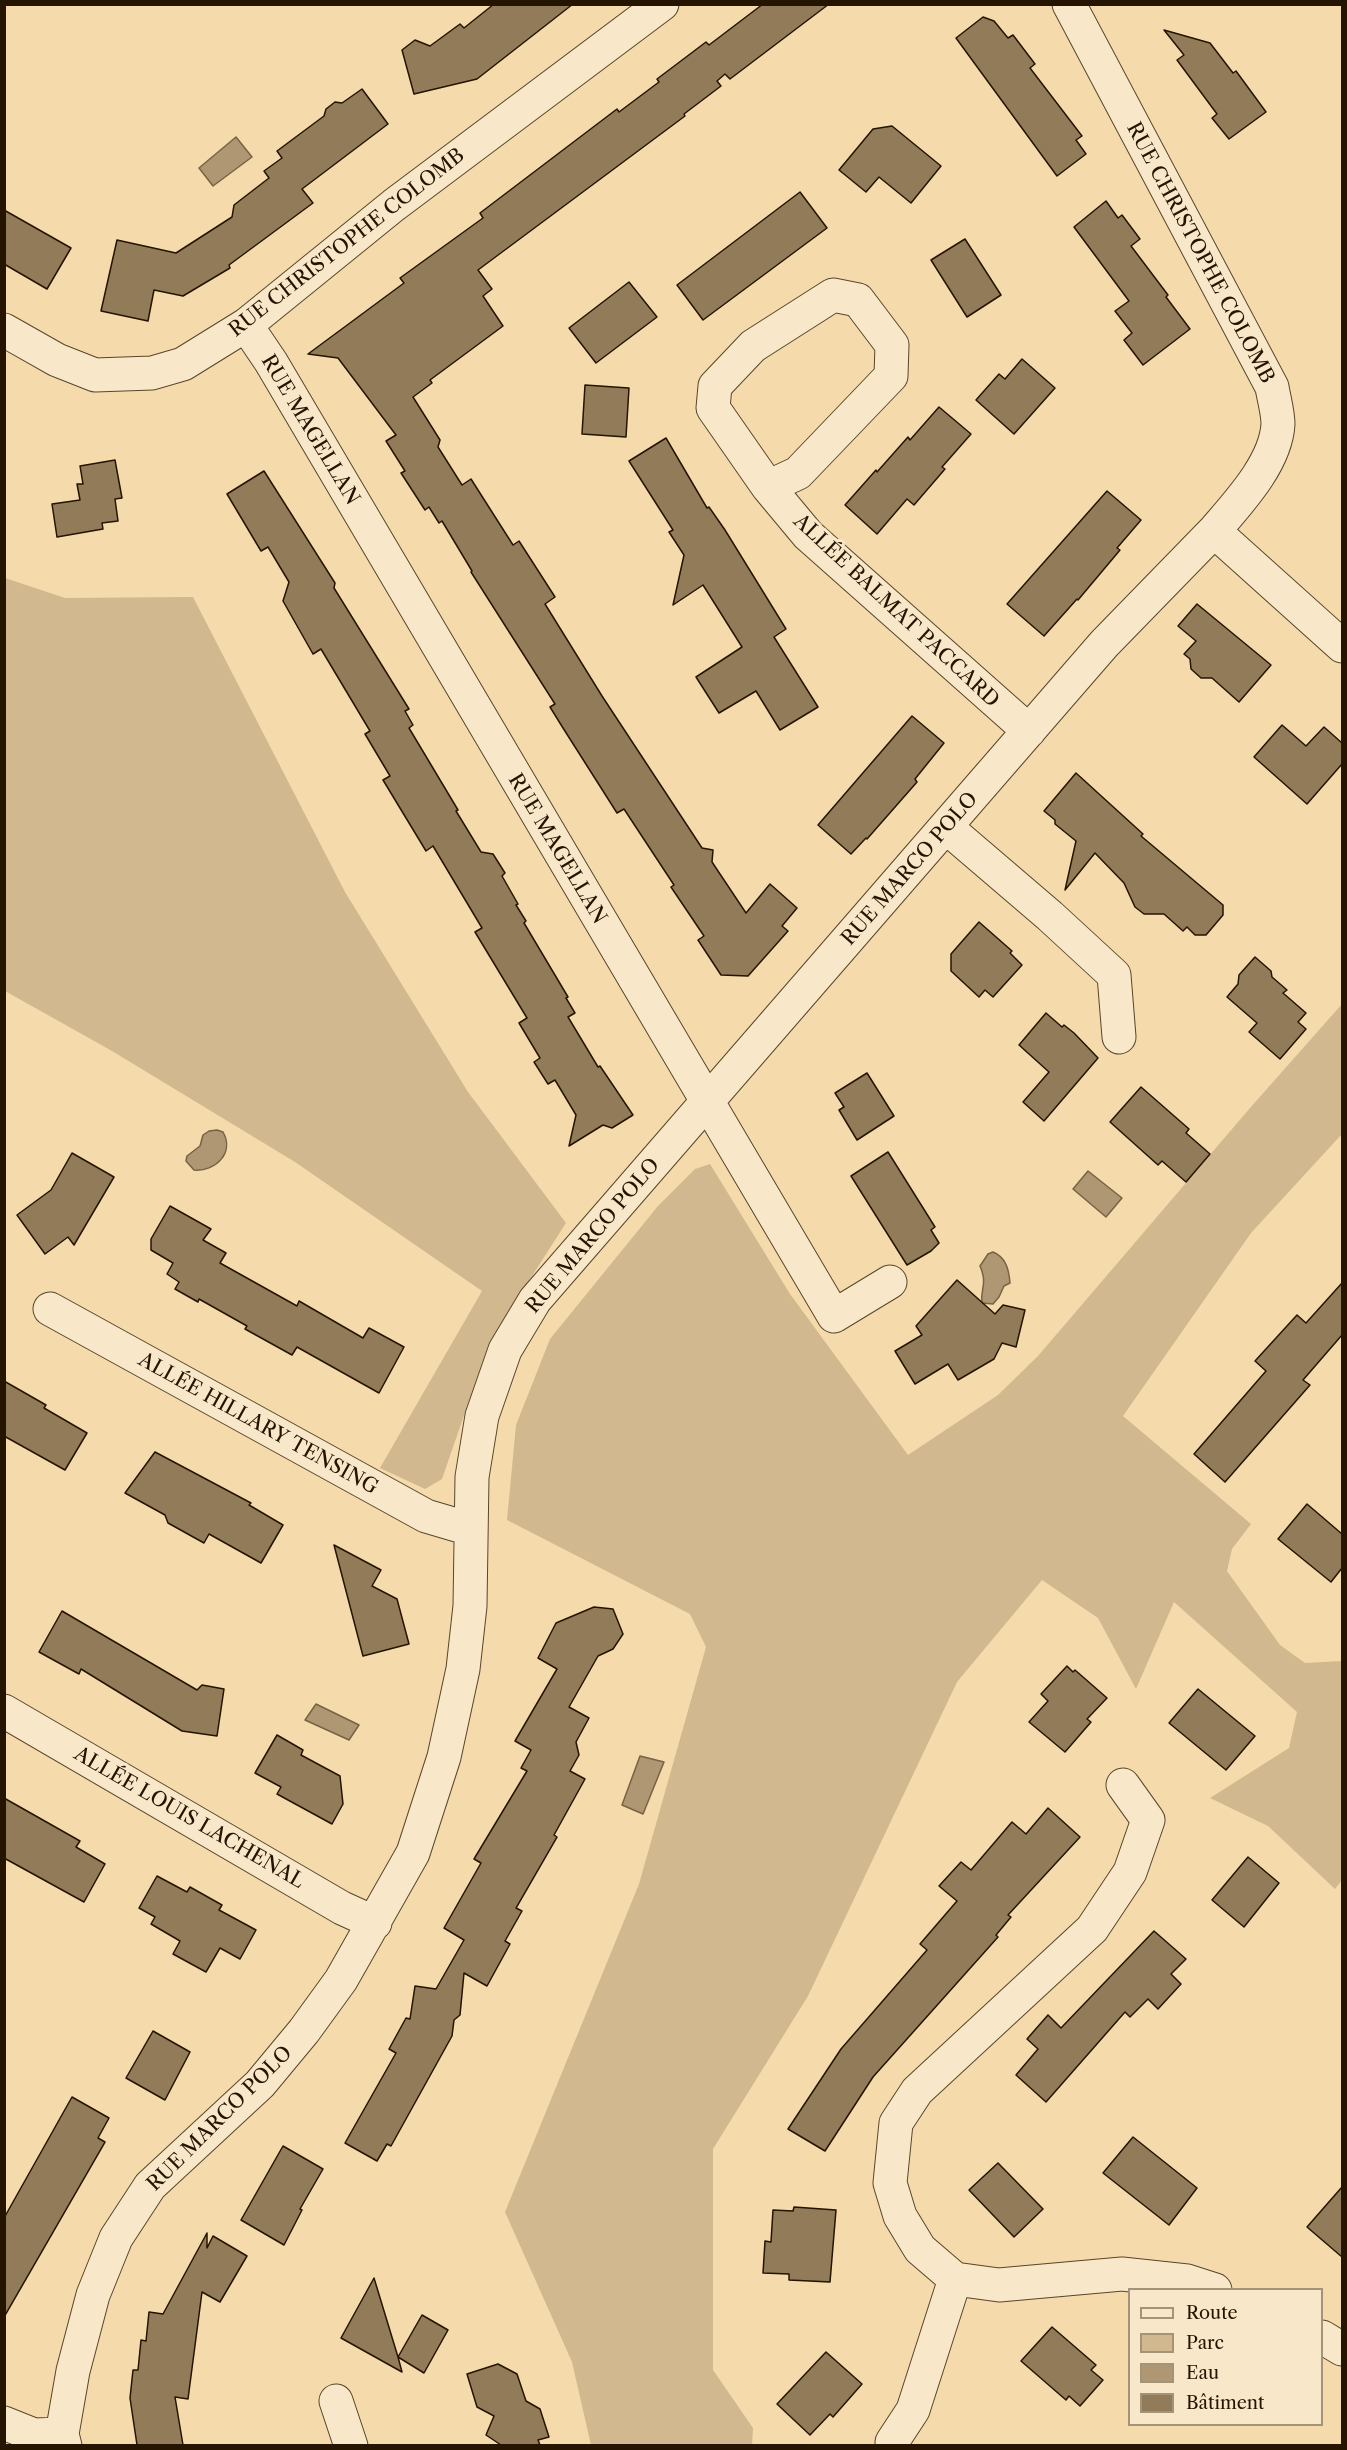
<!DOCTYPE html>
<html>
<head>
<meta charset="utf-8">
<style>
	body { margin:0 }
	#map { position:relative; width:1347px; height:2450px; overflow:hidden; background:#f5daac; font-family:"Libre Caslon Text",serif }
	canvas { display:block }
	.frame { position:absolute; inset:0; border:6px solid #241400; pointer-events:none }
	.legend { position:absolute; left:1128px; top:2288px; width:195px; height:138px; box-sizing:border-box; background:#f8e7c9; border:2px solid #a39379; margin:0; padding:8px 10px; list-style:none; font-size:18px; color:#241400 }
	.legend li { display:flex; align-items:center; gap:12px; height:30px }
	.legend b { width:30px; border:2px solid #a39379 }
</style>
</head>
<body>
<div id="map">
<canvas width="1347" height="2450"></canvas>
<div class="frame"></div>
<ul class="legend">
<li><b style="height:8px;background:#f8e7c9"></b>Route</li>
<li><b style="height:16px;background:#d1b88f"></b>Parc</li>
<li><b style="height:16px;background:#ae9772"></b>Eau</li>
<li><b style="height:16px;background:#917b59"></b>Bâtiment</li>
</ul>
</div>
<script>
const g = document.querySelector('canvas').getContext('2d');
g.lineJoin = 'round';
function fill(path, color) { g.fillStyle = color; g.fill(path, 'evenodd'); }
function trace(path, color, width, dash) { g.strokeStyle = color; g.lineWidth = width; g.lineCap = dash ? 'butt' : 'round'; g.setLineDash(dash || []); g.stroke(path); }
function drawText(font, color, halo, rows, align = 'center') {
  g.font = font + ' "Libre Caslon Text",serif'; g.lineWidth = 6; g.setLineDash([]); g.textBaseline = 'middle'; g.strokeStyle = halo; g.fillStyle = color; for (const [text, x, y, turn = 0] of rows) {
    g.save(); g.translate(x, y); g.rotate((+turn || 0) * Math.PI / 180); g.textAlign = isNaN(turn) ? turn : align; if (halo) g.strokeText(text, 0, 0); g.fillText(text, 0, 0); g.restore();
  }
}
fill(new Path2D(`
	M 5,578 L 65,598 L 193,597 L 345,892 L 468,1092 L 566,1223 L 489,1343 L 442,1479 L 425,1489 L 380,1468 L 482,1291 L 295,1162 L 112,1051 L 5,991 Z
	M 1342,1004 L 1342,1134 L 1251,1233 L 1123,1416 L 1251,1524 L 1232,1549 L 1227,1571 L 1280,1645 L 1305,1663 L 1342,1661 L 1342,1880 L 1335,1889 L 1268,1826 L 1210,1798 L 1289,1748 L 1297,1712 L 1174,1602 L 1136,1689 L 1098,1618 L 1042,1580 L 957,1682 L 808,1996 L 713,2149 L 713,2370 L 753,2428 L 752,2445 L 591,2445 L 572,2362 L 505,2212 L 639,1884 L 706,1647 L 690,1614 L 507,1520 L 516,1425 L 550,1339 L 658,1206 L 695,1169 L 710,1164 L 790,1294 L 908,1455 L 998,1395 L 1038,1356 L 1250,1108 Z`), '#d1b88f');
const water = new Path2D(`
	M 236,137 L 252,157 L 213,186 L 199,168 Z
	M 217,1130 L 223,1132 C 235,1153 215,1172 194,1170 L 186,1161 L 187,1156 L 200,1146 L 203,1135 L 209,1131 Z
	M 1088,1171 L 1122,1198 L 1106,1217 L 1073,1189 Z
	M 993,1252 C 1006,1257 1009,1270 1010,1283 L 1004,1286 L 999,1297 L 993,1304 L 982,1303 C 980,1288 988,1285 980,1266 L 988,1254 Z
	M 316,1704 L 359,1725 L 349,1740 L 305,1720 Z
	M 640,1756 L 664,1762 L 643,1814 L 622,1805 Z`);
fill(water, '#ae9772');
trace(water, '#776344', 1.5);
const building = new Path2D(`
	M 494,4 L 573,4 L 477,79 L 414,94 L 402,50 L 415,40 L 430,46 L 460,24 L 464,28 Z
	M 763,4 L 829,4 L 730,79 L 725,74 L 717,81 L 721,86 L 684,114 L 685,116 L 478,270 L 492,289 L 483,296 L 503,326 L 430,380 L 432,383 L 413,397 L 440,440 L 438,447 L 462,485 L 471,479 L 513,545 L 519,541 L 555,597 L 545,604 L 602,696 L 702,848 L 713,850 L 712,862 L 746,913 L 770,884 L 797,908 L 782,926 L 788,931 L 748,976 L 721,975 L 698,940 L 704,936 L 671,887 L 674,885 L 624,809 L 617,813 L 563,728 L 550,707 L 555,704 L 471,572 L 472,571 L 442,521 L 439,523 L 429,507 L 425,510 L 401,473 L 405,471 L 386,441 L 396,435 L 338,358 L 308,354 L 404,283 L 400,278 L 483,218 L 480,213 L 617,109 L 619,112 L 659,82 L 657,79 L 706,42 L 709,45 Z
	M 983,17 L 994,21 L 1008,38 L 1013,35 L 1035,64 L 1030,68 L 1082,136 L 1076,140 L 1086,154 L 1057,176 L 956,38 Z
	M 1164,30 L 1210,43 L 1233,73 L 1236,71 L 1266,112 L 1229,139 L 1212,118 L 1217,114 L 1177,60 L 1184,55 Z
	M 362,89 L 388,124 L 302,189 L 313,203 L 229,265 L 230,268 L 183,296 L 154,290 L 148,321 L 101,311 L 117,240 L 176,253 L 232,217 L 234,205 L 269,178 L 264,171 L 282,158 L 277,151 L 324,116 L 326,109 L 335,102 L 342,103 Z
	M 892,126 L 941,166 L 911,203 L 879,177 L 866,192 L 839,170 L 873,129 Z
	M 800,192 L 827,228 L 703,320 L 677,285 Z
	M 1106,201 L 1118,218 L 1122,215 L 1140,239 L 1131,246 L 1168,295 L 1166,297 L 1190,329 L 1143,365 L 1124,340 L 1132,333 L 1115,311 L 1129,301 L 1074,227 Z
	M 4,210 L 71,248 L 47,289 L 4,264 Z
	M 965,239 L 1001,295 L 967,317 L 931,260 Z
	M 629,282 L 657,317 L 596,363 L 569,328 Z
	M 1022,359 L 1055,388 L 1014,434 L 976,400 L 999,374 L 1005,379 Z
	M 585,385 L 629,388 L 626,437 L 582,434 Z
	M 939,407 L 971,434 L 942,467 L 945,469 L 914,505 L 907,499 L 877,534 L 845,505 L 876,470 L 877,472 L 908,437 L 910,440 Z
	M 666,438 L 707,508 L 709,507 L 725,530 L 786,629 L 774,637 L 818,707 L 780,730 L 756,691 L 719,713 L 696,677 L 742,647 L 703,585 L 673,605 L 684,555 L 669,532 L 673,530 L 629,461 Z
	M 115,460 L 122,498 L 115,499 L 118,521 L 102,523 L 103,529 L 57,537 L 52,504 L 80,500 L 77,484 L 83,484 L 80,466 Z
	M 264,471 L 335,583 L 334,588 L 409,709 L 405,711 L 413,725 L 409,728 L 458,810 L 456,811 L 481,852 L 493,854 L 505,873 L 502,876 L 518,904 L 516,905 L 526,921 L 524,923 L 568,997 L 566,998 L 575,1013 L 568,1017 L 598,1067 L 600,1066 L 633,1115 L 612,1128 L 603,1125 L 569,1146 L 576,1115 L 555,1080 L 548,1084 L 534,1062 L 540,1058 L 519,1023 L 527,1018 L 475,932 L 482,928 L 433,846 L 426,851 L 383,780 L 390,776 L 365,734 L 370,731 L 321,649 L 313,654 L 283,601 L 289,582 L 268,547 L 261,551 L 227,494 Z
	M 1107,491 L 1141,520 L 1117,548 L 1120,550 L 1078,600 L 1077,599 L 1044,636 L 1007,604 Z
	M 1197,604 L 1271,665 L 1239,702 L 1212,678 L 1201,678 L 1191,669 L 1190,659 L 1184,654 L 1196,641 L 1178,626 Z
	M 912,716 L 944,743 L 915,779 L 917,782 L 867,839 L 866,838 L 851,854 L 818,825 Z
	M 1282,725 L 1306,746 L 1324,727 L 1342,743 L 1342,764 L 1307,804 L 1254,757 Z
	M 1076,773 L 1143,834 L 1141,836 L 1223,905 L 1223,915 L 1206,935 L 1195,935 L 1187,927 L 1183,931 L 1164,914 L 1144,914 L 1135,907 L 1124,883 L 1095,853 L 1065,890 L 1076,841 L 1055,824 L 1055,820 L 1044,811 Z
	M 979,922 L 1012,951 L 1010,953 L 1022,965 L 993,997 L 985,990 L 979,997 L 951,971 L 951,954 Z
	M 1255,957 L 1271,971 L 1272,977 L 1287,990 L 1283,993 L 1306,1013 L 1298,1022 L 1306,1029 L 1280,1059 L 1249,1032 L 1257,1023 L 1227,997 L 1238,984 L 1239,975 Z
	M 1046,1013 L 1062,1027 L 1064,1025 L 1074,1033 L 1098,1058 L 1044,1121 L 1023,1102 L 1049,1072 L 1019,1045 Z
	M 867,1073 L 894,1116 L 857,1140 L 839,1110 L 844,1107 L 835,1093 Z
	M 1141,1087 L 1189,1129 L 1186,1133 L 1210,1154 L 1186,1182 L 1162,1161 L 1158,1165 L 1110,1122 Z
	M 888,1152 L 935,1227 L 931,1230 L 939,1243 L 931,1251 L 907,1265 L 851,1176 Z
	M 72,1153 L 114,1177 L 74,1245 L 68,1237 L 45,1254 L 17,1215 L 51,1190 Z
	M 170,1206 L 211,1229 L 203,1240 L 226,1253 L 220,1263 L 297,1306 L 299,1301 L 363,1338 L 369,1328 L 404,1347 L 379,1393 L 297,1347 L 292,1355 L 245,1329 L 247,1326 L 199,1299 L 198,1302 L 175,1289 L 179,1282 L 167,1274 L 173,1263 L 151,1250 L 151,1239 Z
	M 957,1280 L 995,1314 L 1003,1305 L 1025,1310 L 1016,1347 L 1002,1343 L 994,1359 L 958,1380 L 948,1364 L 915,1384 L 895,1351 L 922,1335 L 916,1326 Z
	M 1342,1283 L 1342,1335 L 1303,1380 L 1310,1385 L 1225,1482 L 1194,1454 L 1266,1371 L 1255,1361 L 1297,1315 L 1306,1323 Z
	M 4,1381 L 46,1405 L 44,1408 L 87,1433 L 65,1470 L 4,1436 Z
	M 155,1452 L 251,1503 L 249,1505 L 283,1525 L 261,1563 L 209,1534 L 204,1543 L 168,1523 L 165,1515 L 125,1493 Z
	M 1307,1504 L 1342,1534 L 1342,1568 L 1331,1582 L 1278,1539 Z
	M 334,1545 L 381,1570 L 372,1586 L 397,1599 L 409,1644 L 363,1656 Z
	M 594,1607 L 613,1609 L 623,1634 L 613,1649 L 598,1656 L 569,1707 L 589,1718 L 576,1742 L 579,1755 L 570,1771 L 585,1779 L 554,1835 L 557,1837 L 516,1908 L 522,1911 L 505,1941 L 510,1944 L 487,1986 L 464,1973 L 460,2015 L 454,2020 L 452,2036 L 391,2146 L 387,2144 L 377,2161 L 345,2143 L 396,2053 L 389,2049 L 406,2018 L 410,2019 L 415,1986 L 436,1989 L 464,1940 L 444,1928 L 481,1863 L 474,1859 L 527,1771 L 521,1768 L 531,1750 L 515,1741 L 557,1669 L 538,1658 L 556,1623 Z
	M 62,1611 L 197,1690 L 202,1685 L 224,1689 L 217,1736 L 182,1731 L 81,1669 L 79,1674 L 39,1652 Z
	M 1067,1666 L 1073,1672 L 1075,1670 L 1107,1698 L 1087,1719 L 1091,1722 L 1065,1752 L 1029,1722 L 1048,1701 L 1041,1694 Z
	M 1198,1689 L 1255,1736 L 1226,1770 L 1169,1723 Z
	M 277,1735 L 303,1750 L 301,1755 L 340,1776 L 343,1804 L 332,1824 L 277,1794 L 281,1787 L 255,1773 Z
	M 4,1798 L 80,1841 L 76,1847 L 105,1864 L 84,1902 L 4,1858 Z
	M 1048,1808 L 1080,1837 L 1008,1915 L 1011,1917 L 996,1935 L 998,1937 L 873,2077 L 825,2151 L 788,2129 L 841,2049 L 927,1950 L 920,1944 L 957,1901 L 939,1886 L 961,1862 L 971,1870 L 1012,1822 L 1026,1834 Z
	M 1248,1857 L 1279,1883 L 1244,1927 L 1212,1900 Z
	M 157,1876 L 187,1892 L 190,1887 L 222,1905 L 219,1910 L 256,1930 L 240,1959 L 220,1948 L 206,1972 L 173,1954 L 180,1941 L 151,1924 L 155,1917 L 139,1908 Z
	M 1154,1931 L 1186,1959 L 1171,1974 L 1181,1984 L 1158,2009 L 1148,1999 L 1130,2017 L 1125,2012 L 1046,2102 L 1016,2075 L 1038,2049 L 1027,2039 L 1048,2015 L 1061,2028 Z
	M 153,2031 L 190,2052 L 165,2100 L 126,2078 Z
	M 72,2097 L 109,2118 L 98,2138 L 105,2142 L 4,2317 L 4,2218 Z
	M 1133,2137 L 1197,2188 L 1169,2225 L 1103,2173 Z
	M 283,2146 L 323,2169 L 300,2209 L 302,2210 L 284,2245 L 241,2220 Z
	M 998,2163 L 1043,2209 L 1014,2237 L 969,2190 Z
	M 1342,2187 L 1342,2257 L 1307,2227 Z
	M 794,2207 L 836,2210 L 830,2282 L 789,2280 L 789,2274 L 763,2273 L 765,2241 L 771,2242 L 773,2210 L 793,2211 Z
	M 207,2233 L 207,2248 L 213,2236 L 247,2256 L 220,2302 L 202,2292 L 188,2399 L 175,2397 L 183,2445 L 137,2445 L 130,2398 L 133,2370 L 138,2370 L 141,2340 L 146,2341 L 149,2312 L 163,2314 Z
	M 374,2278 L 398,2357 L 422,2315 L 448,2330 L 424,2373 L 398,2357 L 402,2372 L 341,2338 Z
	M 1052,2327 L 1096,2365 L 1091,2370 L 1103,2380 L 1080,2406 L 1069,2396 L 1066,2400 L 1021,2361 Z
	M 826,2352 L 862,2384 L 833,2417 L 830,2414 L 810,2435 L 777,2404 Z
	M 498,2364 L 517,2374 L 526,2401 L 540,2409 L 549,2437 L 538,2440 L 540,2445 L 501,2445 L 486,2435 L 494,2416 L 477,2407 L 467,2374 Z`);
fill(building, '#917b59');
trace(building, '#241400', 1.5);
const minor = new Path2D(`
	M 1069,4 L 1272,387 C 1274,399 1278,413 1278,424 C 1276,463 1238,503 1214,531
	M 246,325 L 271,362 L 834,1316 L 890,1282
	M 4,330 L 57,360 L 95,375 L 152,373 L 183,364 L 246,325 L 394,205 L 662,4
	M 768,487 L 798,473 L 891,376 L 892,345 L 858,300 L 833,295 L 753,346 L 715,386 L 713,408 L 768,487 L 808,535 L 1029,731
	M 946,827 L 1050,916 L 1114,975 L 1119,1037
	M 50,1309 L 426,1516 L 470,1529
	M 4,1711 L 342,1908 L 375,1923
	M 1123,1785 L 1148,1820 L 1130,1872 L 1092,1929 L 917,2091 L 896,2123 L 890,2183 L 900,2216 L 920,2249 L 955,2279 L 999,2285 L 1122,2274 L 1187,2281 L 1215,2290
	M 1322,2337 L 1342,2349
	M 336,2401 L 351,2446
	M 4,2423 L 34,2435 L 62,2434
	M 65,2446 L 62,2434 L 73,2371 L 93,2295 L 116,2238 L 150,2186 L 260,2084 L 304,2031 L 341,1980 L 413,1853 L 444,1757 L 463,1669 L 470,1606 L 472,1477 L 482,1416 L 505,1350 L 535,1300 L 1104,644 L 1214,531 L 1342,646
	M 893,2446 L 892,2442 L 913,2410 L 955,2279`);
trace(minor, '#58462b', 35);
trace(minor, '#f8e7c9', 33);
drawText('20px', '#241400', '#f8e7c9', [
	["RUE CHRISTOPHE COLOMB",347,243,-38],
	["RUE CHRISTOPHE COLOMB",1200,253,62],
	["RUE MAGELLAN",310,430,59],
	["ALLÉE BALMAT PACCARD",896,611,43],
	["RUE MAGELLAN",557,849,59],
	["RUE MARCO POLO",910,869,-49],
	["RUE MARCO POLO",593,1236,-50],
	["ALLÉE HILLARY TENSING",258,1424,29],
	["ALLÉE LOUIS LACHENAL",189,1818,30],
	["RUE MARCO POLO",220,2119,-45]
]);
</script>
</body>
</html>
